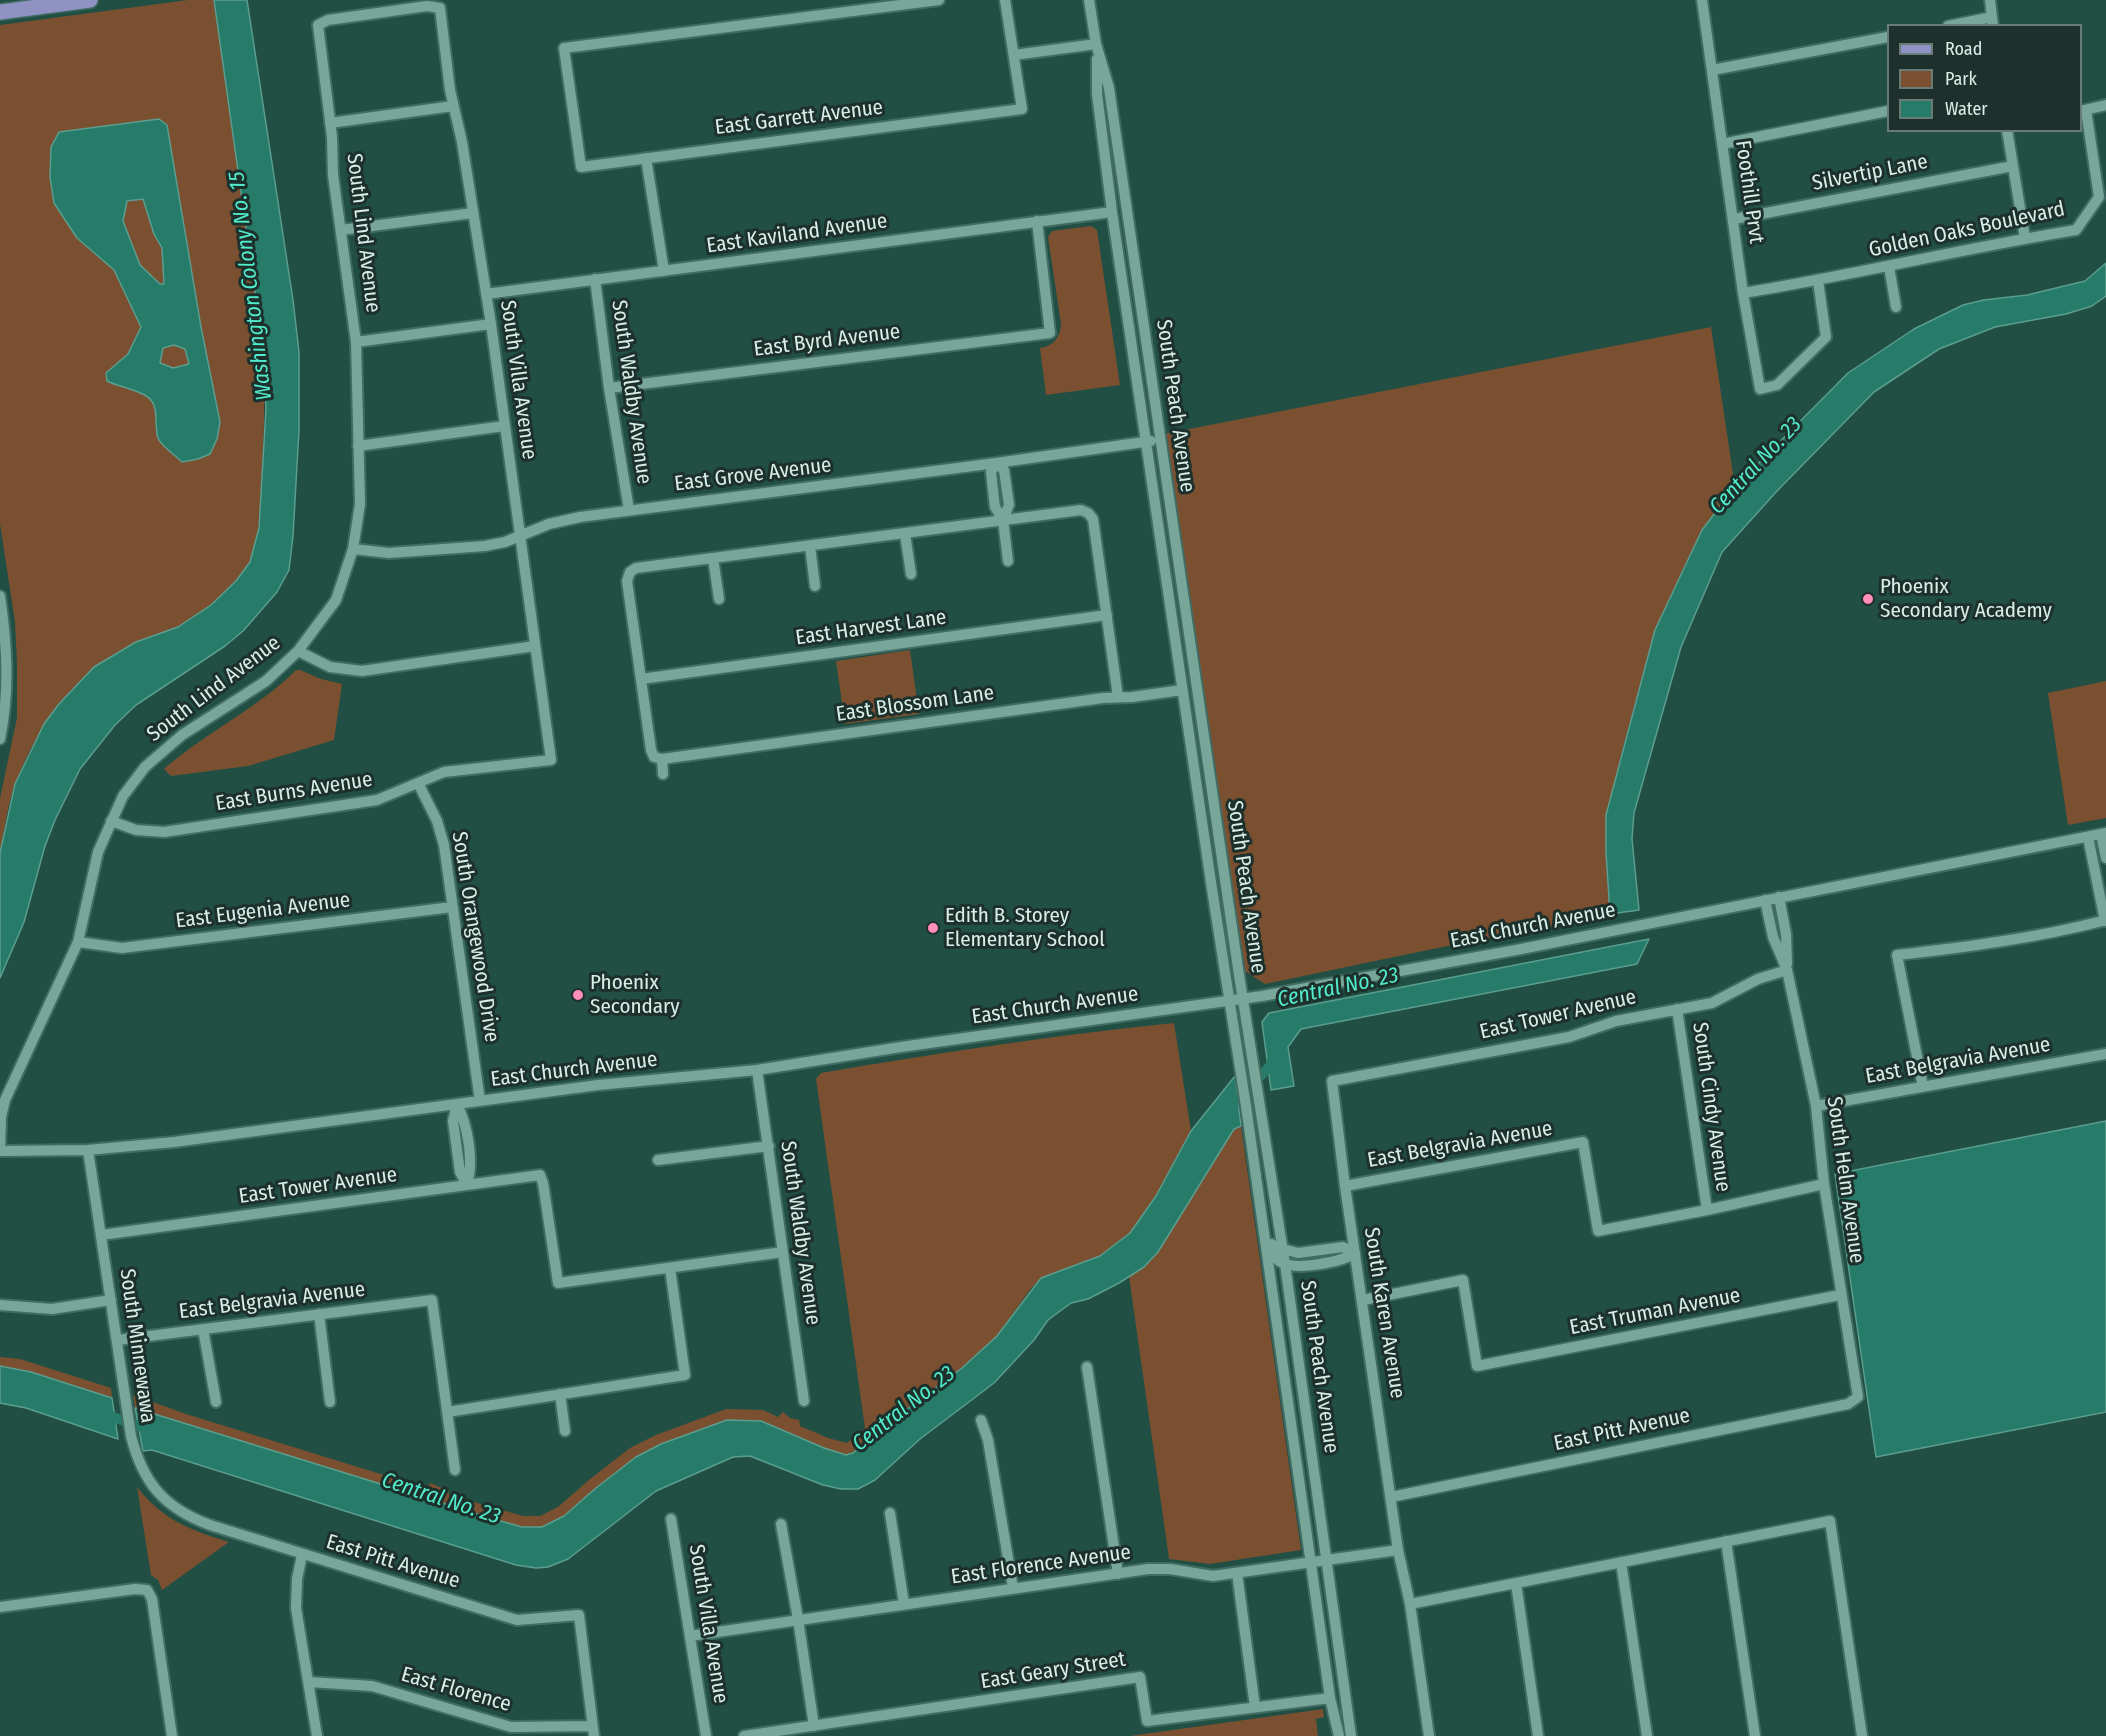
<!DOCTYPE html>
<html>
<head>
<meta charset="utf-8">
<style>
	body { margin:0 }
	#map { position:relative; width:2106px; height:1736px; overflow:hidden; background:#214f44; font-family:"Fira Sans Condensed",sans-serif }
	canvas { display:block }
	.legend { position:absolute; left:1887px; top:24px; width:195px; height:108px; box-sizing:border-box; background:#1d302b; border:2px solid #677c77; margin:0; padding:8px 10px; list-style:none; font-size:18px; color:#d7efe8 }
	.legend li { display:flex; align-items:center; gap:12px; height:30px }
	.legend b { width:30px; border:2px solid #677c77 }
</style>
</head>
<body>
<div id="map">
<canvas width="2106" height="1736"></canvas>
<ul class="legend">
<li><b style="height:8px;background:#8f92c2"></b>Road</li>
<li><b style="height:16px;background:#7a5031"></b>Park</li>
<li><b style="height:16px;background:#267b69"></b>Water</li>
</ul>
</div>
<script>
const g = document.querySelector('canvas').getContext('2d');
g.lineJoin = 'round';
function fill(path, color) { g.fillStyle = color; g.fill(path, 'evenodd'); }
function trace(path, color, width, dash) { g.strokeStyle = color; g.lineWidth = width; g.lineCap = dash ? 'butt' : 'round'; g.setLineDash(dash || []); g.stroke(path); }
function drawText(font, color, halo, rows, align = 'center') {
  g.font = font + ' "Fira Sans Condensed",sans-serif'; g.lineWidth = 6; g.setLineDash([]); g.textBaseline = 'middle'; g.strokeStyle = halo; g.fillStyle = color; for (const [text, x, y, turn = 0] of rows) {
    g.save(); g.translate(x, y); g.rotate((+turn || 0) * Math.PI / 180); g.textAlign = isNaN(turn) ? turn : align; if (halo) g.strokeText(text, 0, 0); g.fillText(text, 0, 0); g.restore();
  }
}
fill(new Path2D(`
	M 188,0 L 214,0 L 264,355 C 265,401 264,446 261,491 C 260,512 259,544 250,563 C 240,583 197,619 176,628 C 163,633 149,636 137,642 C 79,668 38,724 16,782 C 7,804 5,830 0,853 L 0,798 L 17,718 L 17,663 L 15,622 L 0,524 L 0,25 Z
	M 1091,226 L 1097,230 L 1120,385 L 1046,395 L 1040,348 C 1053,346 1060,338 1061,324 L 1048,237 L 1052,231 Z
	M 1711,327 L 1735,487 L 1702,530 L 1655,630 L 1620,759 L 1606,852 L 1610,914 L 1423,951 L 1265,984 L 1245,971 L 1164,434 Z
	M 910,650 L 919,714 L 845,724 L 836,661 Z
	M 296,670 L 300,670 L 321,679 L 342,684 L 334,740 L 248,766 L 171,776 L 164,769 C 206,732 257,709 296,670 Z
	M 2106,681 L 2106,818 L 2068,825 L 2048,693 Z
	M 1174,1023 L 1191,1131 L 1156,1196 L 1130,1233 L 1100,1256 L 1041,1278 L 1029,1291 L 997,1336 L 962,1368 L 894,1419 L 853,1453 L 846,1455 L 824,1448 L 761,1421 L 727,1420 L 661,1444 L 636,1457 L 596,1488 L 564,1516 L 542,1527 L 522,1527 L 415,1496 L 135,1408 L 133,1395 L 186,1414 L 426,1488 L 431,1483 L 439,1487 L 448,1488 L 449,1495 L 523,1516 L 540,1516 L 558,1507 L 589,1480 L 630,1448 L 656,1435 L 726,1409 L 763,1410 L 778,1417 L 783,1412 L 790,1418 L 799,1420 L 800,1426 L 828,1438 L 847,1443 L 865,1428 L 816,1079 L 821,1073 C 938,1053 1056,1035 1174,1023 Z
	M 1241,1126 L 1301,1550 L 1210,1564 L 1169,1559 L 1129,1276 L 1144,1267 L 1158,1252 L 1234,1129 Z
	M 0,1357 L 20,1359 L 111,1388 L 112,1398 L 31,1372 L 0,1366 Z
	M 137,1487 C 163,1520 190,1530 229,1542 L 162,1590 L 158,1580 L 151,1575 Z
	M 1323,1709 L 1324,1717 L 1316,1719 L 1318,1736 L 1130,1736 Z`), '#7a5031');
const water = new Path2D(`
	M 214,0 L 247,0 L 293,300 L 299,352 L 299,430 L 293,536 L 289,570 L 277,592 L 243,631 L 225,646 L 136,705 L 115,725 L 80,769 L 55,820 L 45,846 L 24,922 L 0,978 L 0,853 L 15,784 L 44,724 L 59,704 L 94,667 L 136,642 L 178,627 L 211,605 L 236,581 L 250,562 L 259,528 L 266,409 L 264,355 Z
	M 159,119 L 167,125 L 201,327 L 220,422 L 217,439 L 210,454 L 198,459 L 182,462 C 175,455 162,447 158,438 C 154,426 159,410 151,400 C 144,391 119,387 107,381 L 106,373 L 128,354 L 141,327 L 114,270 L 77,238 L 54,203 L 50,177 L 51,147 L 59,132 ZM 143,199 L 154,234 L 162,248 L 164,284 L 160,284 L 140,265 L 123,221 L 127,201 ZM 174,345 L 185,349 L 189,364 L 173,368 L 160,363 L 163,348 Z
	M 2106,263 L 2106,296 L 2092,306 L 2066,314 L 1995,327 L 1939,349 L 1874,392 L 1777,491 L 1722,552 L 1681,647 L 1634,813 L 1632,839 L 1639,910 L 1610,914 L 1606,852 L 1606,815 L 1655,630 L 1702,530 L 1735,487 L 1848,373 L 1914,329 L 1963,305 L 1984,300 L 2027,295 L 2085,281 Z
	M 1649,939 L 1637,964 L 1301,1029 L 1288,1047 L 1294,1086 L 1271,1090 L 1262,1022 L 1269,1013 Z
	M 1235,1076 L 1241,1126 L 1234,1129 L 1158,1252 L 1144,1267 L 1119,1283 L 1088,1299 L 1071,1303 L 1048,1320 L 1034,1340 L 994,1383 L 920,1439 L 875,1480 L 858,1489 L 841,1489 L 823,1485 L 750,1456 L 733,1457 L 656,1491 L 568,1559 L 548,1567 L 536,1568 L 516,1565 L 152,1450 L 143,1451 L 135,1408 L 497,1520 L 522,1527 L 542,1527 L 564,1516 L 596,1488 L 636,1457 L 661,1444 L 727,1420 L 761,1421 L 824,1448 L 846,1455 L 853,1453 L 894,1419 L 962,1368 L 997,1336 L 1041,1278 L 1100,1256 L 1130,1233 L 1156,1196 L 1191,1131 Z
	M 2106,1121 L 2106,1412 L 1876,1457 L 1835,1174 Z
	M 0,1366 L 31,1372 L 112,1398 L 118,1439 L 26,1408 L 0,1403 Z`);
fill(water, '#267b69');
trace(water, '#5b9e8f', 1.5);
trace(new Path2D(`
	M 1228,1110 L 1270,1066 L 1274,1056
	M 104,1414 L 151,1430`), '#267b69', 10);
const minor = new Path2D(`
	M 939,0 L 564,48 L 581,167 L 1022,109 L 1005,0
	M 1089,0 L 1096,44 L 1109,88 L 1239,975 L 1285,1264 L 1351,1736
	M 1702,0 L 1743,293 L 1760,389 L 1777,385 L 1826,337 L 1818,281
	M 1990,0 L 1993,26
	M 1948,26 L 1992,17
	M 1014,55 L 1096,44
	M 1097,59 L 1097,94 L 1112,212 L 1212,889 L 1246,1106 L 1330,1698 L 1339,1736
	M 1712,70 L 1888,37
	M 2080,111 L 2106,105
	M 330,123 L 453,106
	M 2007,130 L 2025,238
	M 1722,144 L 1888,111
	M 646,158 L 664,271
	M 1734,219 L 2013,166
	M 341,230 L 473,213
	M 1889,267 L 1896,307
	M 595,279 L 609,388 L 629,510
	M 1743,293 C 1855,275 1964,248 2076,230 L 2099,197 L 2086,110
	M 486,294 L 1112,212
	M 356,342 L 491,324
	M 609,388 L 1050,333 L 1037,221
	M 358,446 L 504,426
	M 1003,520 L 1009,505 L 1004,470 L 996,463 L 991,472 L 994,499 L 995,507 L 1003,520 L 1008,561
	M 905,534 L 911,574
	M 810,546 L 815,586
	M 353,549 L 389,553 L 485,546 L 505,542 L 549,524 L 580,517 L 996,463 L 1151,441
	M 713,558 L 719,599
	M 0,596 C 7,644 10,691 0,739
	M 298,651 L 330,667 L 362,671 L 535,646
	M 641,679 L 1107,615
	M 1118,697 L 1093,519 L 1088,513 L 1081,510 L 636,568 L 630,572 L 627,581 L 651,750 L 654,757 L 662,759 L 1103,698 L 1132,697 L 1182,690
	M 662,759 L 663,774
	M 418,783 L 437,821 L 444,845 L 480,1101
	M 2101,834 L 2106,858
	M 2088,837 L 2105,921
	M 1779,897 L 1786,934 L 1787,964
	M 78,942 L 122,948 L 452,907
	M 1677,1009 L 1707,1210
	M 757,1070 L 804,1401
	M 1923,1087 L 1897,955 C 1967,947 2037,938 2106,920
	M 457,1104 L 453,1121 L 460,1172 L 467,1185
	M 457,1104 C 468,1127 474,1160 467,1185
	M 1816,1106 L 2106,1054
	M 88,1150 L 131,1436 C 143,1483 164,1508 210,1525 L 517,1620 L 579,1615 L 594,1736
	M 0,1151 L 1,1117 L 5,1100 L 78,942 L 98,852 L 123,796 L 145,767 L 182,735 L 266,681 L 298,651 L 336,600 L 353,549 L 360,504 L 356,342 L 333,175 L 332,137 L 318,25 L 328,20 L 427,6 L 440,8 L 450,90 L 462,142 L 491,324 L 551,760 L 444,772 L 377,800 L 164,832 L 136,830 L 111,821
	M 0,1151 L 88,1150 L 174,1142 L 598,1085 L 757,1070 L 901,1047 L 1262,996 L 1516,950 L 2106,833
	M 658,1160 L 769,1146
	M 1345,1186 L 1583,1142 L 1598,1231 L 1707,1210 L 1824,1184
	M 101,1235 L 540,1175 L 543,1183 L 558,1283 L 783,1252
	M 1272,1244 C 1273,1250 1274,1257 1279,1261 C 1294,1272 1341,1262 1355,1253
	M 1283,1249 L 1298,1253 L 1343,1247 L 1355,1253
	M 1363,1300 L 1463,1280 L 1477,1366 L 1840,1295
	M 0,1305 L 52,1309 L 111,1300
	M 319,1314 L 330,1402
	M 203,1329 L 216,1402
	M 118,1340 L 432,1300 L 455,1470
	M 1087,1367 L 1118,1574
	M 560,1394 L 565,1431
	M 447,1412 L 685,1375 L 670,1268
	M 981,1420 L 988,1440 L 1013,1588
	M 1391,1497 L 1848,1404 L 1858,1397 L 1824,1184 L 1816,1106 L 1787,970 L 1773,937 L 1765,900
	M 890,1513 L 904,1604
	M 671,1519 L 706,1736
	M 781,1524 L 798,1619 L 814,1726
	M 1726,1541 L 1755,1736
	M 302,1555 L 297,1579 L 296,1608 L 317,1736
	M 1621,1562 L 1647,1736
	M 1237,1573 L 1255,1707
	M 1516,1583 L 1538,1736
	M 1410,1604 L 1830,1521 L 1862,1736
	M 0,1607 L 135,1589 L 147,1590 L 152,1599 L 172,1736
	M 690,1636 L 1148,1569 L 1170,1569 L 1213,1576 L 1398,1550
	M 309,1682 L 372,1686 L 511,1727 L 592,1726
	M 744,1736 L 1140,1677 L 1147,1721 L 1330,1698
	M 1429,1736 L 1410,1604 L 1398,1550 L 1345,1186 L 1332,1081 L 1569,1037 L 1616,1021 L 1712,1003 L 1758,979 L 1787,970`);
const major = new Path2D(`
	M 0,12 L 90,0`);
trace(minor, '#416c64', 14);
trace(major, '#416c64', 18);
trace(minor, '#78a79a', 10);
trace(major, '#8f92c2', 15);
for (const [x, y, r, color] of [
	[1868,599,6,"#ff8eba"],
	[933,928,6,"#ff8eba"],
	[578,995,6,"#ff8eba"]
]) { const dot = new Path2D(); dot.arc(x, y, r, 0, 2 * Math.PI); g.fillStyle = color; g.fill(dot); trace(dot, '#1d302b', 2); }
drawText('21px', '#d7efe8', '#1d302b', [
	["East Garrett Avenue",799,118,-7],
	["Silvertip Lane",1870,173,-11],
	["Foothill Prvt",1749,192,82],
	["Golden Oaks Boulevard",1967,230,-12],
	["South Lind Avenue",363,233,83],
	["East Kaviland Avenue",797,234,-8],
	["East Byrd Avenue",827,341,-7],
	["South Villa Avenue",518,380,82],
	["South Waldby Avenue",631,392,82],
	["South Peach Avenue",1175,406,82],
	["East Grove Avenue",753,475,-7],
	["East Harvest Lane",871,628,-8],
	["South Lind Avenue",214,689,-37],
	["East Blossom Lane",915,704,-8],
	["East Burns Avenue",294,792,-9],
	["South Peach Avenue",1246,887,82],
	["East Eugenia Avenue",263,911,-7],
	["East Church Avenue",1533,926,-11],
	["South Orangewood Drive",475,937,81],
	["East Church Avenue",1055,1006,-8],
	["East Tower Avenue",1558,1015,-13],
	["East Belgravia Avenue",1958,1061,-10],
	["East Church Avenue",574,1070,-7],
	["South Cindy Avenue",1711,1107,82],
	["East Belgravia Avenue",1460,1145,-10],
	["South Helm Avenue",1845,1180,82],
	["East Tower Avenue",318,1186,-8],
	["South Waldby Avenue",800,1233,82],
	["East Belgravia Avenue",272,1301,-7],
	["East Truman Avenue",1655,1312,-11],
	["South Karen Avenue",1384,1313,81],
	["South Minnewawa",137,1346,82],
	["South Peach Avenue",1319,1367,82],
	["East Pitt Avenue",1622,1430,-12],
	["East Pitt Avenue",393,1562,17],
	["East Florence Avenue",1041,1565,-8],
	["South Villa Avenue",708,1624,81],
	["East Geary Street",1053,1671,-9],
	["East Florence",456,1690,16]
]);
drawText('21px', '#d7efe8', '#1d302b', [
	["Phoenix",1880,587],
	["Secondary Academy",1880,611],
	["Edith B. Storey",945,916],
	["Elementary School",945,940],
	["Phoenix",590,983],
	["Secondary",590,1007]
], 'left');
drawText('italic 22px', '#52ebcb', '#1d302b', [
	["Washington Colony No. 15",251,286,-97],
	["Central No. 23",1756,466,-47],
	["Central No. 23",1338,988,-12],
	["Central No. 23",904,1409,-38],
	["Central No. 23",441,1499,18]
]);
</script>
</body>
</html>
